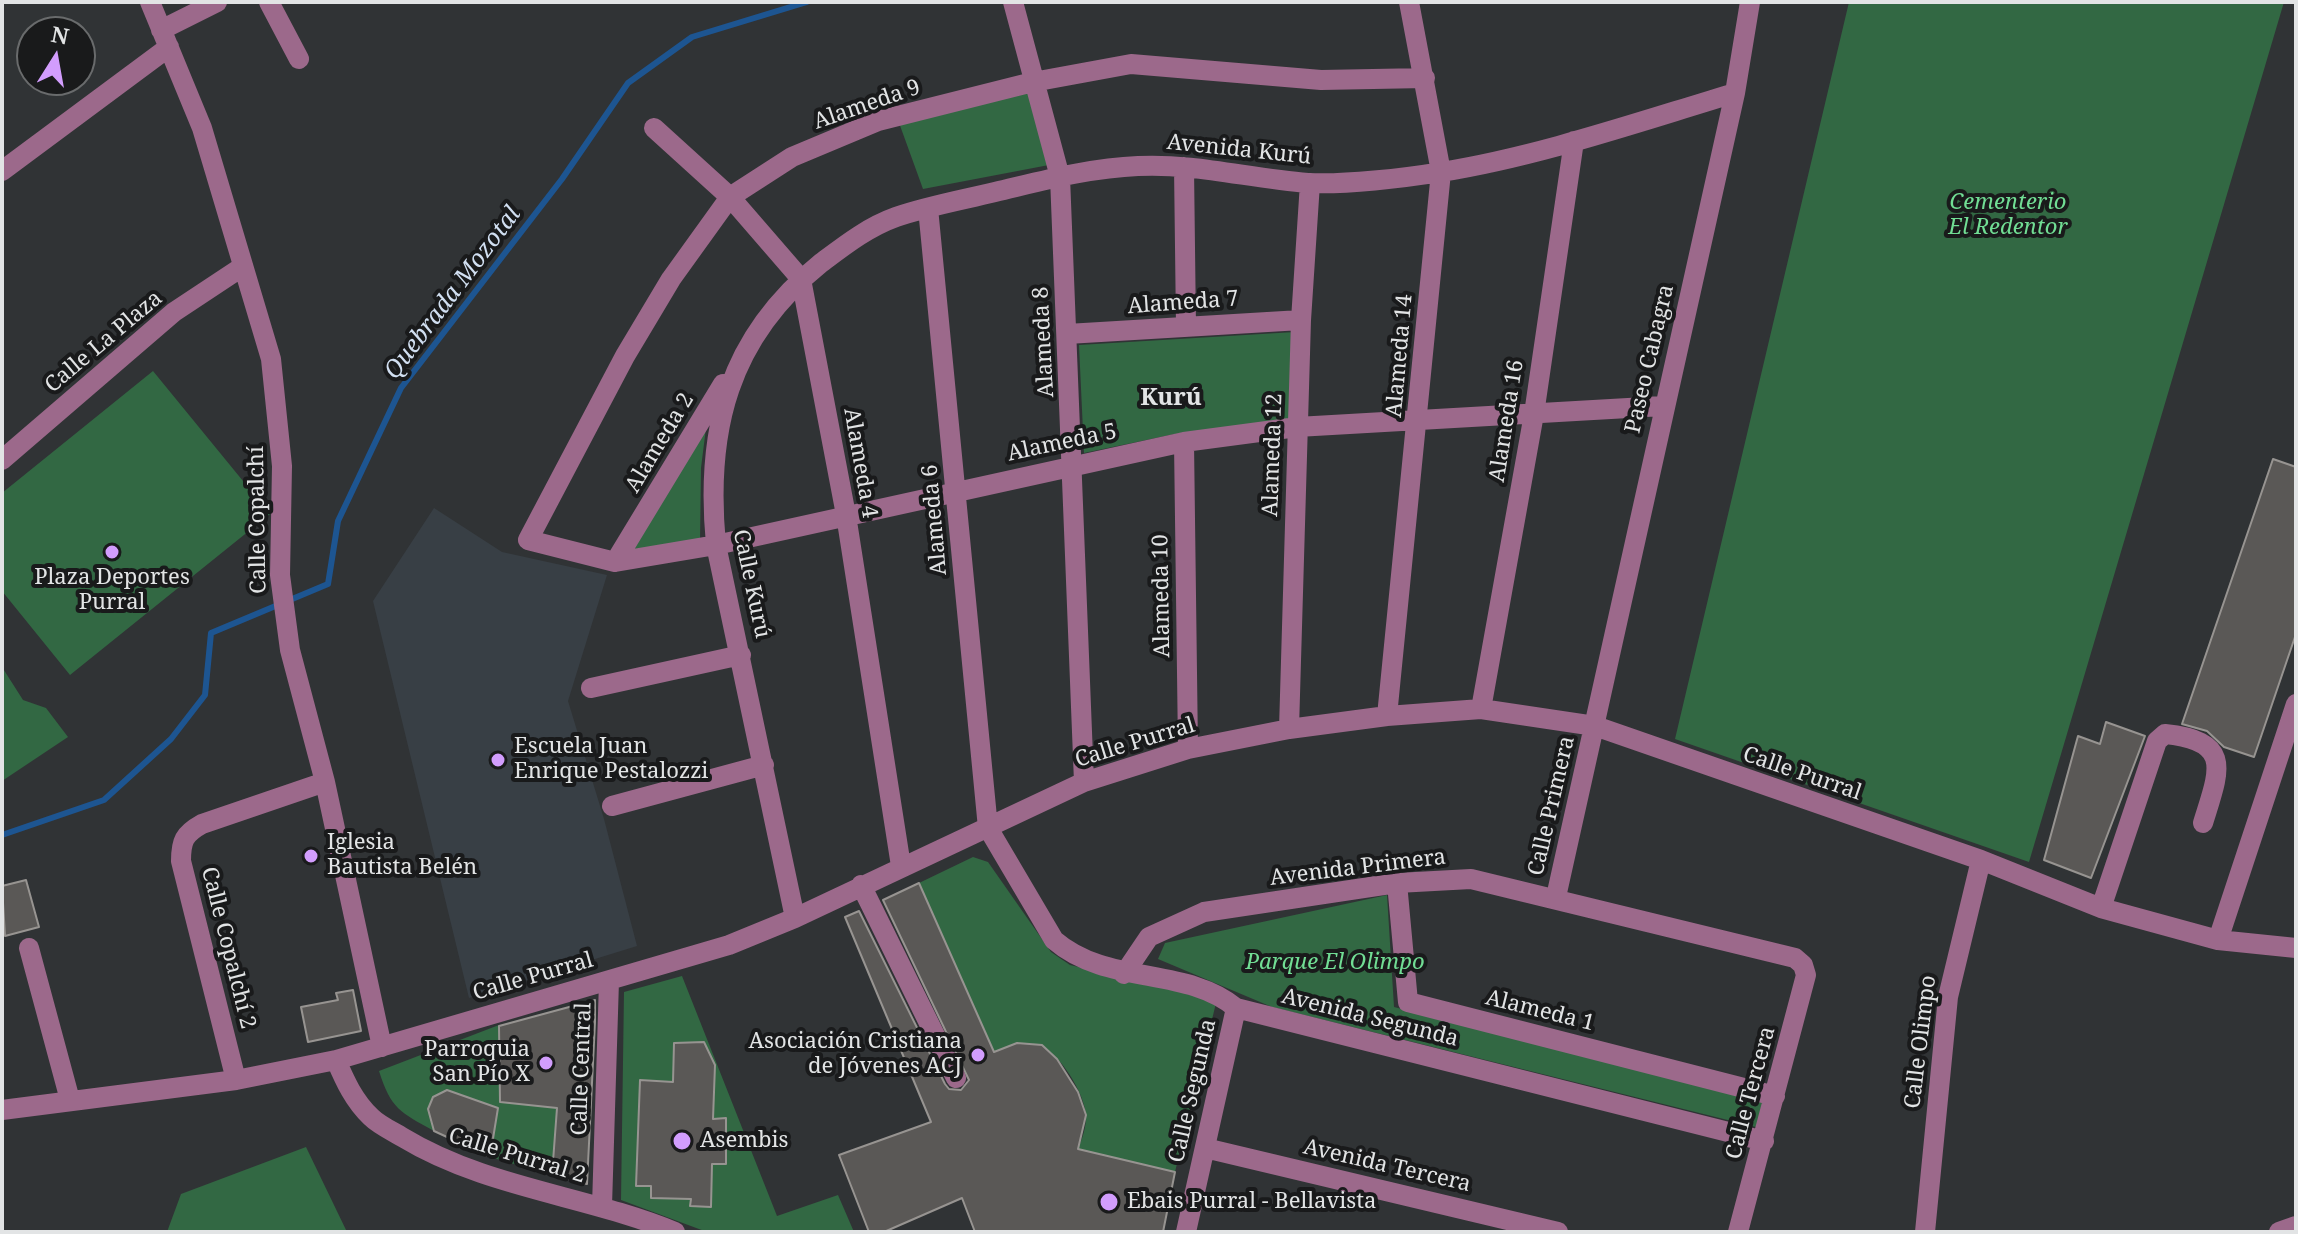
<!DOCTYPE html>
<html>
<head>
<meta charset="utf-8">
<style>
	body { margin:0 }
	#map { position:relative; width:2298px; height:1234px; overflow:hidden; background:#303335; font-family:"Noto Serif",serif }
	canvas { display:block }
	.frame { position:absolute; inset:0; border:4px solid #e2e4e5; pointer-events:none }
	.north { position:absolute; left:16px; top:16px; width:80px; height:80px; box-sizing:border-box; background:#191a1b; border:2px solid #696b6c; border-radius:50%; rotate:11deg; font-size:22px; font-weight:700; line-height:32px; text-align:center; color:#e2e4e5 }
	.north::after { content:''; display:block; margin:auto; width:28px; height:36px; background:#d29dfd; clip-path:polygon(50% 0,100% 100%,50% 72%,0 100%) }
</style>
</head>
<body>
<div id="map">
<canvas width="2298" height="1234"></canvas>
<div class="frame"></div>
<div class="north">N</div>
</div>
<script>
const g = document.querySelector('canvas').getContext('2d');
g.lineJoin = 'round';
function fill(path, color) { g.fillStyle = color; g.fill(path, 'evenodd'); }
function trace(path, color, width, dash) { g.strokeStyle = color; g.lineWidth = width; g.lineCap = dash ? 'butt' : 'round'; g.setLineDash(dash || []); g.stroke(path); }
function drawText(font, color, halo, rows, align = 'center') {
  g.font = font + ' "Noto Serif",serif'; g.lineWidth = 8; g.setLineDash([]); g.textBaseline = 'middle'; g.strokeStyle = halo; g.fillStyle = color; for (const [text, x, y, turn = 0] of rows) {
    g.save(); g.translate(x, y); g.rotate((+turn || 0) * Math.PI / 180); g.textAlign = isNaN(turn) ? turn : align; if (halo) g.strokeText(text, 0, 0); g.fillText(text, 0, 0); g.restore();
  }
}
fill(new Path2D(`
	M 434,508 L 502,552 L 607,575 L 568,701 L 604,819 L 637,946 L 469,998 L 373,601 Z`), '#383f45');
fill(new Path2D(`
	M 1849,2 L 2284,2 L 2029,862 L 1675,739 Z
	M 1031,90 L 1049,165 L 923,189 L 898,120 Z
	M 1295,332 L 1292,423 L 1175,434 L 1084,453 L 1079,345 Z
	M 153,371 L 270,514 L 70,675 L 2,591 L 2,493 Z
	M 707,420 L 701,468 L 700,542 L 632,551 Z
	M 2,667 L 23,700 L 46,708 L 68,737 L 2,781 Z
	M 973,857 L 988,862 L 1051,952 L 1070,965 L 1209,997 L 1216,1003 L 1175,1172 L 1078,1149 C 1082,1139 1086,1128 1086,1117 C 1086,1095 1059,1051 1038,1045 C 1022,1040 1009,1046 994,1052 L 919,883 Z
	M 1387,895 L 1394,1007 L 1765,1102 L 1760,1128 L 1272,1007 L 1158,959 L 1165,943 Z
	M 682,976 L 777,1216 L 838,1195 L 854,1232 L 707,1232 L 621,1200 L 624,992 ZM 704,1042 L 715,1065 L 713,1119 L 725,1118 L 725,1164 L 712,1164 L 710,1207 L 691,1206 L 691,1199 L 651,1198 L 651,1186 L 636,1185 L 640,1081 L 673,1082 L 674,1043 Z
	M 499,1025 L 500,1102 L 557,1108 L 552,1175 L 490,1157 L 498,1108 L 447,1090 L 433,1097 L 428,1109 L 434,1131 C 400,1112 391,1109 379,1071 Z
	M 306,1147 L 347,1232 L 167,1232 L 181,1194 Z`), '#326843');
trace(new Path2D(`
	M 2,835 L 104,800 L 171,739 L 205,695 L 211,633 L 328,584 L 338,521 L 401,388 L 562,179 L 628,83 L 692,37 L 807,2`), '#1d5591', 6);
const building = new Path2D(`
	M 2273,459 L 2296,467 L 2296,634 L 2254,757 L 2224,747 L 2207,731 L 2182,724 Z
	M 2106,722 L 2145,736 L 2091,878 L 2044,860 L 2078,736 L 2100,744 Z
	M 26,880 L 39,927 L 5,936 L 2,886 Z
	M 919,883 L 994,1052 L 1017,1043 L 1042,1045 L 1057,1059 L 1078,1092 L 1086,1115 L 1078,1149 L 1175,1172 L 1163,1232 L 975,1232 L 962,1198 L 884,1232 L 869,1232 L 839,1155 L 931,1122 L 845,917 L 859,911 L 945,1084 L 949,1089 L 961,1090 L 969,1080 L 883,900 Z
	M 353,990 L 361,1031 L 308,1042 L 301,1007 L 338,1000 L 336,993 Z
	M 595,1000 L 595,1022 L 587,1184 L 552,1175 L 557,1108 L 500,1102 L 499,1026 Z
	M 704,1042 L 715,1065 L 713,1119 L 726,1118 L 726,1164 L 712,1164 L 711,1207 L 690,1206 L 691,1199 L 651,1198 L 651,1186 L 636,1186 L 640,1080 L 673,1082 L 674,1043 Z
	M 447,1090 L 498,1108 L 490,1157 L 434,1131 L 428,1109 L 433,1097 Z`);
fill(building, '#5a5856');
trace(building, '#979491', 2);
trace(new Path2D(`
	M 150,2 L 202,128 L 271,359 L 282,466 L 280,575 L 290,650 L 325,782 L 382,1047
	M 269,2 L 299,59
	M 1013,2 L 1060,177 L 1084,782
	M 161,30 L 217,2
	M 1425,78 L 1321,80 L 1131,64 L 1033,82 L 878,121 L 792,157 L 730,197 L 671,279 L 625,356 L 528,540 L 615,562 L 716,545 L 1184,442 L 1297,427 L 1663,406
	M 654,128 L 730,197 L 801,279 L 846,515 L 901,866
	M 1184,167 L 1186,327
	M 2,171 L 169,47
	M 928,208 L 988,828 L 1054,940 C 1107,986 1186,966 1236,1008 L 1764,1141
	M 1067,334 L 1301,320
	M 1184,442 L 1188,749
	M 2,460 L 174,312 L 242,267
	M 615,562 L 723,384
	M 591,688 L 741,655
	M 1481,709 L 1534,414 L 1574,141
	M 1387,716 L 1441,172 L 1409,2
	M 1289,729 L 1301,320 L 1310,183
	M 612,806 L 764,765
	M 1397,883 L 1408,1002 L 1775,1096
	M 861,885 L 956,1078
	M 1556,897 L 1735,93 L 1750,2
	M 2101,908 L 2157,741 L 2165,734 C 2234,741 2219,771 2203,823
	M 795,918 L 716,545 C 705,430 728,338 821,263 C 845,245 868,227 896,217 C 928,206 962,200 995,192 C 1042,181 1089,168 1138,166 C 1195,163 1251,179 1308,183 C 1344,185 1405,178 1441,172 C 1540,156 1638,122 1735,93
	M 2218,940 L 2296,704
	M 29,948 L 70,1100
	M 1124,974 L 1149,937 L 1204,912 L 1397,883 L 1471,879 L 1795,958 L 1803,965 L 1806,975 L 1738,1232
	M 336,1060 C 345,1081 354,1101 371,1117 C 379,1125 392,1131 402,1137 C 486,1188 585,1195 675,1232
	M 236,1080 L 181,861 C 181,841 184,834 202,824 L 325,782
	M 2,1110 L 236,1080 L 336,1060 L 729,945 L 795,918 L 1084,782 L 1188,749 L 1289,729 L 1387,716 L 1481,709 L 1595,726 L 1981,860 L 2101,908 L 2218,940 L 2296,948
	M 1205,1148 L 1558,1232
	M 602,1206 L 609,981
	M 1186,1232 L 1236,1008
	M 1925,1232 L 1948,997 L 1981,860
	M 2279,1232 L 2296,1226`), '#9c698b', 20);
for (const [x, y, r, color] of [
	[112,552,8,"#d29dfd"],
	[498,760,8,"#d29dfd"],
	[311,856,8,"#d29dfd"],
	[978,1055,8,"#d29dfd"],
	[546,1063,8,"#d29dfd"],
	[682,1141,10,"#d29dfd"],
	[1109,1202,10,"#d29dfd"]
]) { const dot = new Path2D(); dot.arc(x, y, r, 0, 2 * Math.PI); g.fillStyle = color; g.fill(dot); trace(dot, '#191a1b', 3); }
drawText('22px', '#e2e4e5', '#191a1b', [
	["Alameda 9",867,105,-19],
	["Avenida Kurú",1239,150,6],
	["Alameda 7",1183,303,-4],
	["Calle La Plaza",104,342,-40],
	["Alameda 8",1044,342,-93],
	["Alameda 14",1400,356,-85],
	["Paseo Cabagra",1650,359,-77],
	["Alameda 16",1507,421,-81],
	["Alameda 2",660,443,-59],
	["Alameda 5",1062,443,-12],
	["Alameda 12",1273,455,-88],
	["Alameda 4",860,463,80],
	["Calle Copalchí",258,520,-91],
	["Alameda 6",935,520,-95],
	["Calle Kurú",751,584,78],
	["Alameda 10",1162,596,-91],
	["Calle Purral",1135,743,-17],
	["Calle Purral",1802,774,19],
	["Calle Primera",1552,806,-77],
	["Avenida Primera",1358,868,-7],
	["Calle Copalchí 2",228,948,76],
	["Calle Purral",533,977,-16],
	["Alameda 1",1540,1011,14],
	["Avenida Segunda",1370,1018,14],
	["Calle Olimpo",1921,1042,-83],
	["Calle Central",582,1069,-88],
	["Calle Segunda",1193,1091,-77],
	["Calle Tercera",1751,1093,-75],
	["Calle Purral 2",517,1156,17],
	["Avenida Tercera",1387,1166,13]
]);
drawText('italic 22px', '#71dd94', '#191a1b', [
	["Cementerio",2008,203],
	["El Redentor",2008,228],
	["Parque El Olimpo",1335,963]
]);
drawText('22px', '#e2e4e5', '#191a1b', [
	["Plaza Deportes",112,578,"center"],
	["Purral",112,603,"center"],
	["Escuela Juan",514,747],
	["Enrique Pestalozzi",514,772],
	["Iglesia",327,843],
	["Bautista Belén",327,868],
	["Asociación Cristiana",962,1042,"right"],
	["de Jóvenes ACJ",962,1067,"right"],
	["Parroquia",530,1050,"right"],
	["San Pío X",530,1075,"right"],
	["Asembis",700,1141],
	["Ebais Purral - Bellavista",1127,1202]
], 'left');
drawText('italic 24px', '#d1dff1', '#191a1b', [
	["Quebrada Mozotal",453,293,-53]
]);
drawText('bold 24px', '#e2e4e5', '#191a1b', [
	["Kurú",1171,398]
]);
</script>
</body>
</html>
